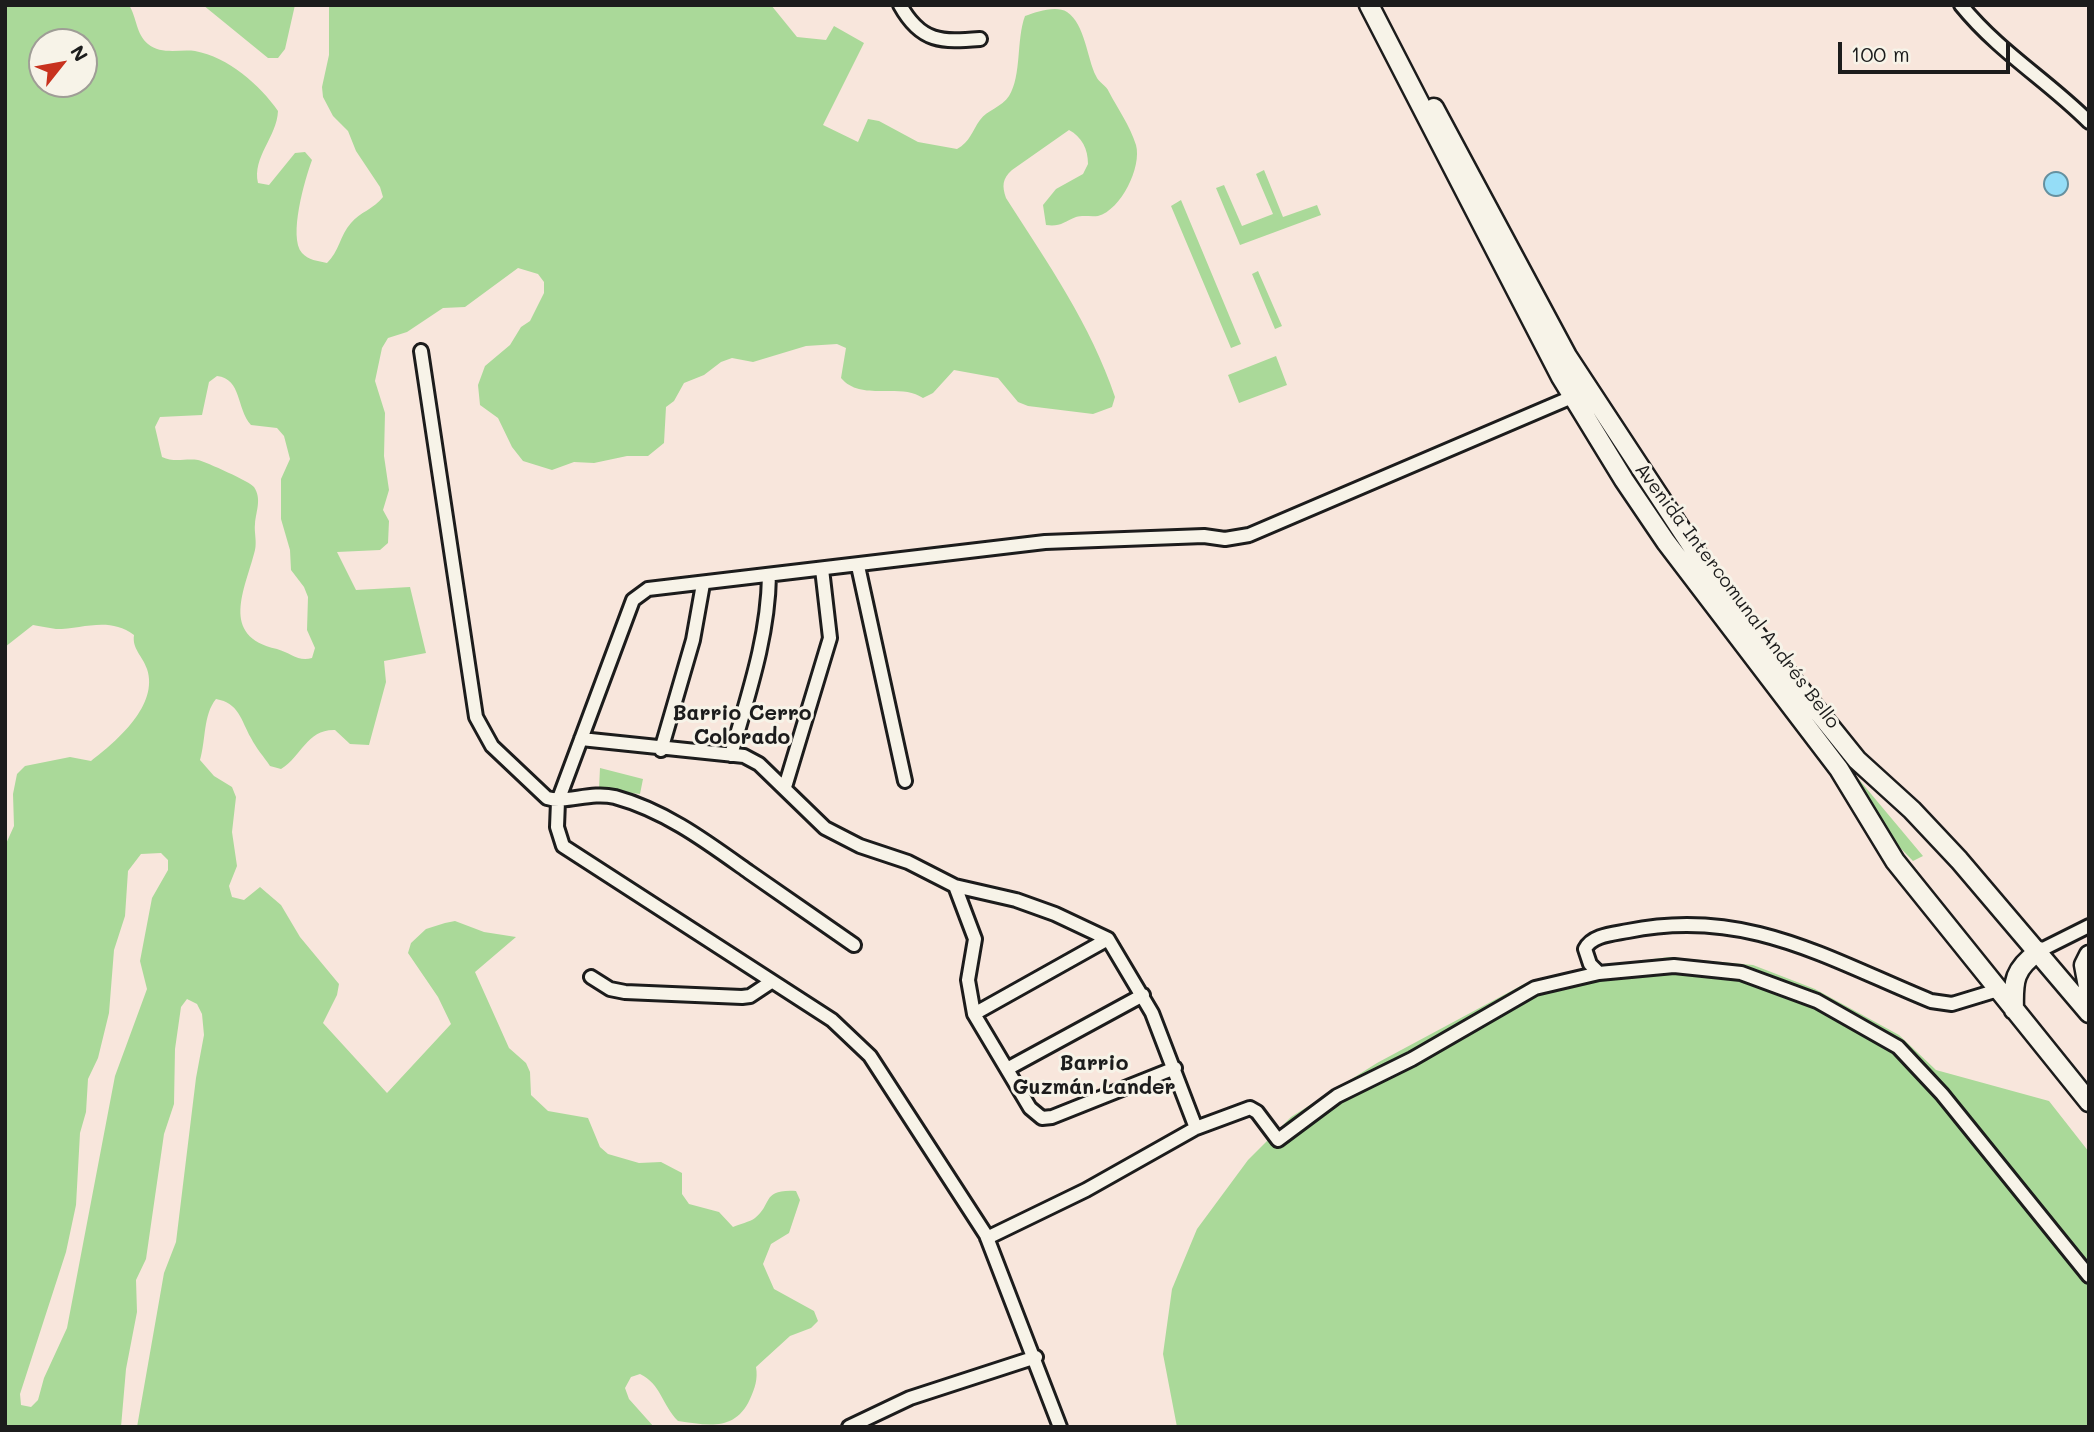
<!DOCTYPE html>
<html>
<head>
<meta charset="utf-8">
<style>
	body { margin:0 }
	#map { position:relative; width:2094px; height:1432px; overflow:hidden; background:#f8e6dc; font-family:Mali,sans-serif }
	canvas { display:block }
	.frame { position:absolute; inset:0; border:7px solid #1c1c1c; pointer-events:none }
	.north { position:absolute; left:28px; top:28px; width:70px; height:70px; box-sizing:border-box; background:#f7f3e8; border:2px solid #9f9d96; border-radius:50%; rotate:59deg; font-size:19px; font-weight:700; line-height:28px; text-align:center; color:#1c1c1c }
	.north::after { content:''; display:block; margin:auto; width:24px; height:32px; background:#c8321e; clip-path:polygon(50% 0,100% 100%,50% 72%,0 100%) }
	.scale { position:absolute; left:1838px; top:42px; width:172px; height:32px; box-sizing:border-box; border:4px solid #1c1c1c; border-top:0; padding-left:9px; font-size:21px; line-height:24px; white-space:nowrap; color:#1c1c1c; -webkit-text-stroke:5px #f7f3e8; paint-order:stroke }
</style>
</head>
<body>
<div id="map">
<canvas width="2094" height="1432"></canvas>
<div class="frame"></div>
<div class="north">N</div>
<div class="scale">100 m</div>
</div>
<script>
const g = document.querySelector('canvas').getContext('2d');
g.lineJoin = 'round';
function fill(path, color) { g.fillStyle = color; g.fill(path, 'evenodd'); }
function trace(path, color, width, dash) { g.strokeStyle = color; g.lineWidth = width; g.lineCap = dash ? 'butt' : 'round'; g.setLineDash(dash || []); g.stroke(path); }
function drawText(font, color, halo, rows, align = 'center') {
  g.font = font + ' Mali,sans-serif'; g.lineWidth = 6; g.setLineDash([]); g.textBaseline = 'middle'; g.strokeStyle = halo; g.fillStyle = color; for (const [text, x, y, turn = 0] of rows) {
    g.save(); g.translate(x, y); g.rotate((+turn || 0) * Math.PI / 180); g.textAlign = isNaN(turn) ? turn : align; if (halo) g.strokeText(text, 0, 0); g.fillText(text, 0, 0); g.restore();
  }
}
fill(new Path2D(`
	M 5,5 L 129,5 C 137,18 136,34 148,44 C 161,55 180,49 195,51 C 228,57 260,85 278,111 C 277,137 252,157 258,183 L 269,185 L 295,153 L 305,152 L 312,160 C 305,179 288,237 302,253 C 308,260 318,261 327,263 C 339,252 340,235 351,223 C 360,212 374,209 383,197 L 380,187 L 356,151 L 348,131 L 333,116 L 323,97 L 322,87 L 329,55 L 329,5 L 771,5 L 797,37 L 826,40 L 834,26 L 864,43 L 823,125 L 858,142 L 868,119 L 879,121 L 918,142 L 957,149 C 970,142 972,131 980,120 C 987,110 1002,107 1009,96 C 1022,75 1016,40 1025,16 C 1036,12 1056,5 1067,12 C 1085,24 1087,58 1096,76 C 1099,83 1106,85 1109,92 C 1118,109 1130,126 1136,145 C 1142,167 1121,210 1098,216 C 1091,217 1083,215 1076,217 C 1064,222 1060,227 1046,225 L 1043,205 L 1056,189 L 1083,174 L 1088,164 C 1088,149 1082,137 1069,130 L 1012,170 C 1002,179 1002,186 1006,198 C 1047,262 1091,325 1115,397 L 1112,407 L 1093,414 L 1028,406 L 1018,402 L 998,378 L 954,370 L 933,393 L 923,398 C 900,382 861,402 841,378 L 846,348 L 837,344 L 806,346 L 753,362 L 732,358 L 721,362 L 704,375 L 684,383 L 674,401 L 666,407 L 664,443 L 648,456 L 627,456 L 594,463 L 574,462 L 552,470 L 523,461 L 512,447 L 498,418 L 480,405 L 478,385 L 485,366 L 510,345 L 521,327 L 530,321 L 544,293 L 544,282 L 538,274 L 518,268 L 465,307 L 443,308 L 407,332 L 388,338 L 382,348 L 375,381 L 385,413 L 384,456 L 389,490 L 383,510 L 389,521 L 388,543 L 380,550 L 337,552 L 356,590 L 410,587 L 426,653 L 384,661 L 386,682 L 369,745 L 350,744 L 335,730 C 307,729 302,756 281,769 L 270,766 C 264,757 256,748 251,738 C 241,720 239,703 216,699 C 203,715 206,740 200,760 L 214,776 L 232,787 L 236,797 L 232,832 L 237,866 L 229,886 L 232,897 L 244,900 L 260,887 L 281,905 L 300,937 L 339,984 L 337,995 L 323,1023 L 387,1093 L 451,1024 L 438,997 L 408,953 L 411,943 L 426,929 L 445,923 L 455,921 L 484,932 L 516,937 L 475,972 L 509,1048 L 526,1063 L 530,1072 L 531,1095 L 548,1111 L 588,1118 L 600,1147 L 608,1154 L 639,1163 L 661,1162 L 682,1173 L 682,1194 L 689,1204 L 719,1212 L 733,1227 C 739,1224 750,1222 755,1218 C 773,1204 761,1189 796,1191 L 800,1200 L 789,1233 L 771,1244 L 763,1264 L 774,1289 L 814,1311 L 818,1321 L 811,1328 L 790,1336 L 756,1367 C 758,1379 755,1388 750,1399 C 735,1432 707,1425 678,1421 C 662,1405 661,1384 640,1374 L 631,1377 L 625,1388 L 629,1399 L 654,1427 L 137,1427 L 164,1273 L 176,1242 L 196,1078 L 204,1035 L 202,1014 L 197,1004 L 187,999 L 181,1007 L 175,1049 L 174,1104 L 164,1134 L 146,1259 L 136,1280 L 137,1312 L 126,1369 L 121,1427 L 5,1427 L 5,846 L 14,826 L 13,794 L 17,774 L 25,766 L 70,757 L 91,761 C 117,741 159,705 147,669 C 142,655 132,649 134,635 C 109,616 83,629 56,629 C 48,628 40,626 33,625 L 5,647 ZM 42,42 L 84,42 L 84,84 L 42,84 ZM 217,376 C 242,379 236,408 251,425 L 277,428 L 284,436 L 290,459 L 281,479 L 281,519 L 290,550 L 291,570 L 304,587 L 308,597 L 307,630 L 315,648 L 312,658 C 298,662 291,653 277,649 C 219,636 245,590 255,550 C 257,541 254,532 255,524 C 256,511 262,499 254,487 C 251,482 206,462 198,460 C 185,458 175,463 162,457 L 155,427 L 160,417 L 202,415 L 209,382 ZM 161,853 L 168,860 L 168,870 L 152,898 L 140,961 L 147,989 L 115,1076 L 67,1328 L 44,1378 L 38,1400 L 31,1407 L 21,1405 L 20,1394 L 66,1252 L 76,1205 L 80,1133 L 86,1112 L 88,1079 L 98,1058 L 109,1013 L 114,950 L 125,916 L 128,871 L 141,854 Z
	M 203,5 L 295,5 L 285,49 L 278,58 L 268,58 Z
	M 1264,170 L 1283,217 L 1317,205 L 1321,215 L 1240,245 L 1216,188 L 1224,185 L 1242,226 L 1273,214 L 1256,174 Z
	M 1181,200 L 1241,344 L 1231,348 L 1171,206 Z
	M 1258,271 L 1282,326 L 1275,329 L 1252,274 Z
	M 1276,356 L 1287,385 L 1239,403 L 1228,375 Z
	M 600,768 L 643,779 L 640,794 L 599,789 Z
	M 1856,776 L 1923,856 L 1913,861 L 1881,828 L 1852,781 Z
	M 1670,957 L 1753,965 L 1815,989 L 1899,1035 L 1936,1070 L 2049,1101 L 2089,1152 L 2089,1427 L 1177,1427 L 1163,1354 L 1172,1289 L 1197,1229 L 1248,1160 L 1291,1117 L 1377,1063 L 1526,983 L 1604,965 Z`), '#aad999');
const water = new Path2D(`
	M2044 184a12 12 0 1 1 24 0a12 12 0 1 1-24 0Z`);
fill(water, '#95ddf7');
trace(water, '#65909f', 2);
const minor = new Path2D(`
	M 900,5 C 921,43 942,42 980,39
	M 1961,5 C 1999,52 2047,80 2089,122
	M 421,351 L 476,717 L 492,746 L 547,798 C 566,804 590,791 615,797 C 666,811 707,842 749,872 C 784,896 819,921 854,945
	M 858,566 L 905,781
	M 581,739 L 744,756 L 759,764 L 825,828 L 860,846 L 908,862 L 955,886 L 975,939 L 968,980 L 974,1014
	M 661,750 L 693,640 L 703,584
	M 731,755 C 748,695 768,638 769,576
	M 785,787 L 830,638 L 822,569
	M 955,886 L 1016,900 L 1055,914 L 1108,939 L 1152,1013 L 1196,1128 L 1086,1190 L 987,1238
	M 1108,939 L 974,1014 L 1030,1108 L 1042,1118 L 1052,1117 L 1175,1068
	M 2039,951 L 2089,926
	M 591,977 L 610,989 L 625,992 L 742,997 L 750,996 L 771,982
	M 1998,990 L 1952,1004 L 1931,1001 C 1826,958 1745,907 1628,931 C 1613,934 1592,935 1585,949 L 1590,964 L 1599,973 L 1674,966 L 1741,973 L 1817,1001 L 1898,1047 L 1942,1094 L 2089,1276
	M 1007,1069 L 1143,995
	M 1196,1128 L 1250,1108 L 1257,1112 L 1278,1140 L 1337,1096 L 1412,1059 L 1535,988 L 1599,973
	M 849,1427 L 910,1398 L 1036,1357
	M 1060,1427 L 986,1235 L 870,1056 L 832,1020 L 563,846 L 557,827 L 558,801 L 633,600 L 648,589 L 1045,542 L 1204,536 L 1225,539 L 1249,535 L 1572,397`);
const secondary = new Path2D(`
	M 1369,5 L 1561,377 L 1624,480 L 1666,542 L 1839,769 L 1895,861 L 2089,1102
	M 1434,108 L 1567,356 L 1724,595 L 1857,760 L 1912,810 L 1959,860 L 2089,1013
	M 2089,955 L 2084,965 L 2089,992
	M 2014,1010 C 2013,980 2014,969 2039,951`);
trace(minor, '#1c1c1c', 18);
trace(secondary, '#1c1c1c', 23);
trace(minor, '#f7f3e8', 12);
trace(secondary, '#f7f3e8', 18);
drawText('19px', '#1c1c1c', '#f7f3e8', [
	["Avenida Intercomunal Andrés Bello",1737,596,53]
]);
drawText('bold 21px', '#1c1c1c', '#f7f3e8', [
	["Barrio Cerro",742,714],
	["Colorado",742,738],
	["Barrio",1094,1064],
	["Guzmán Lander",1094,1088]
]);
</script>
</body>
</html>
